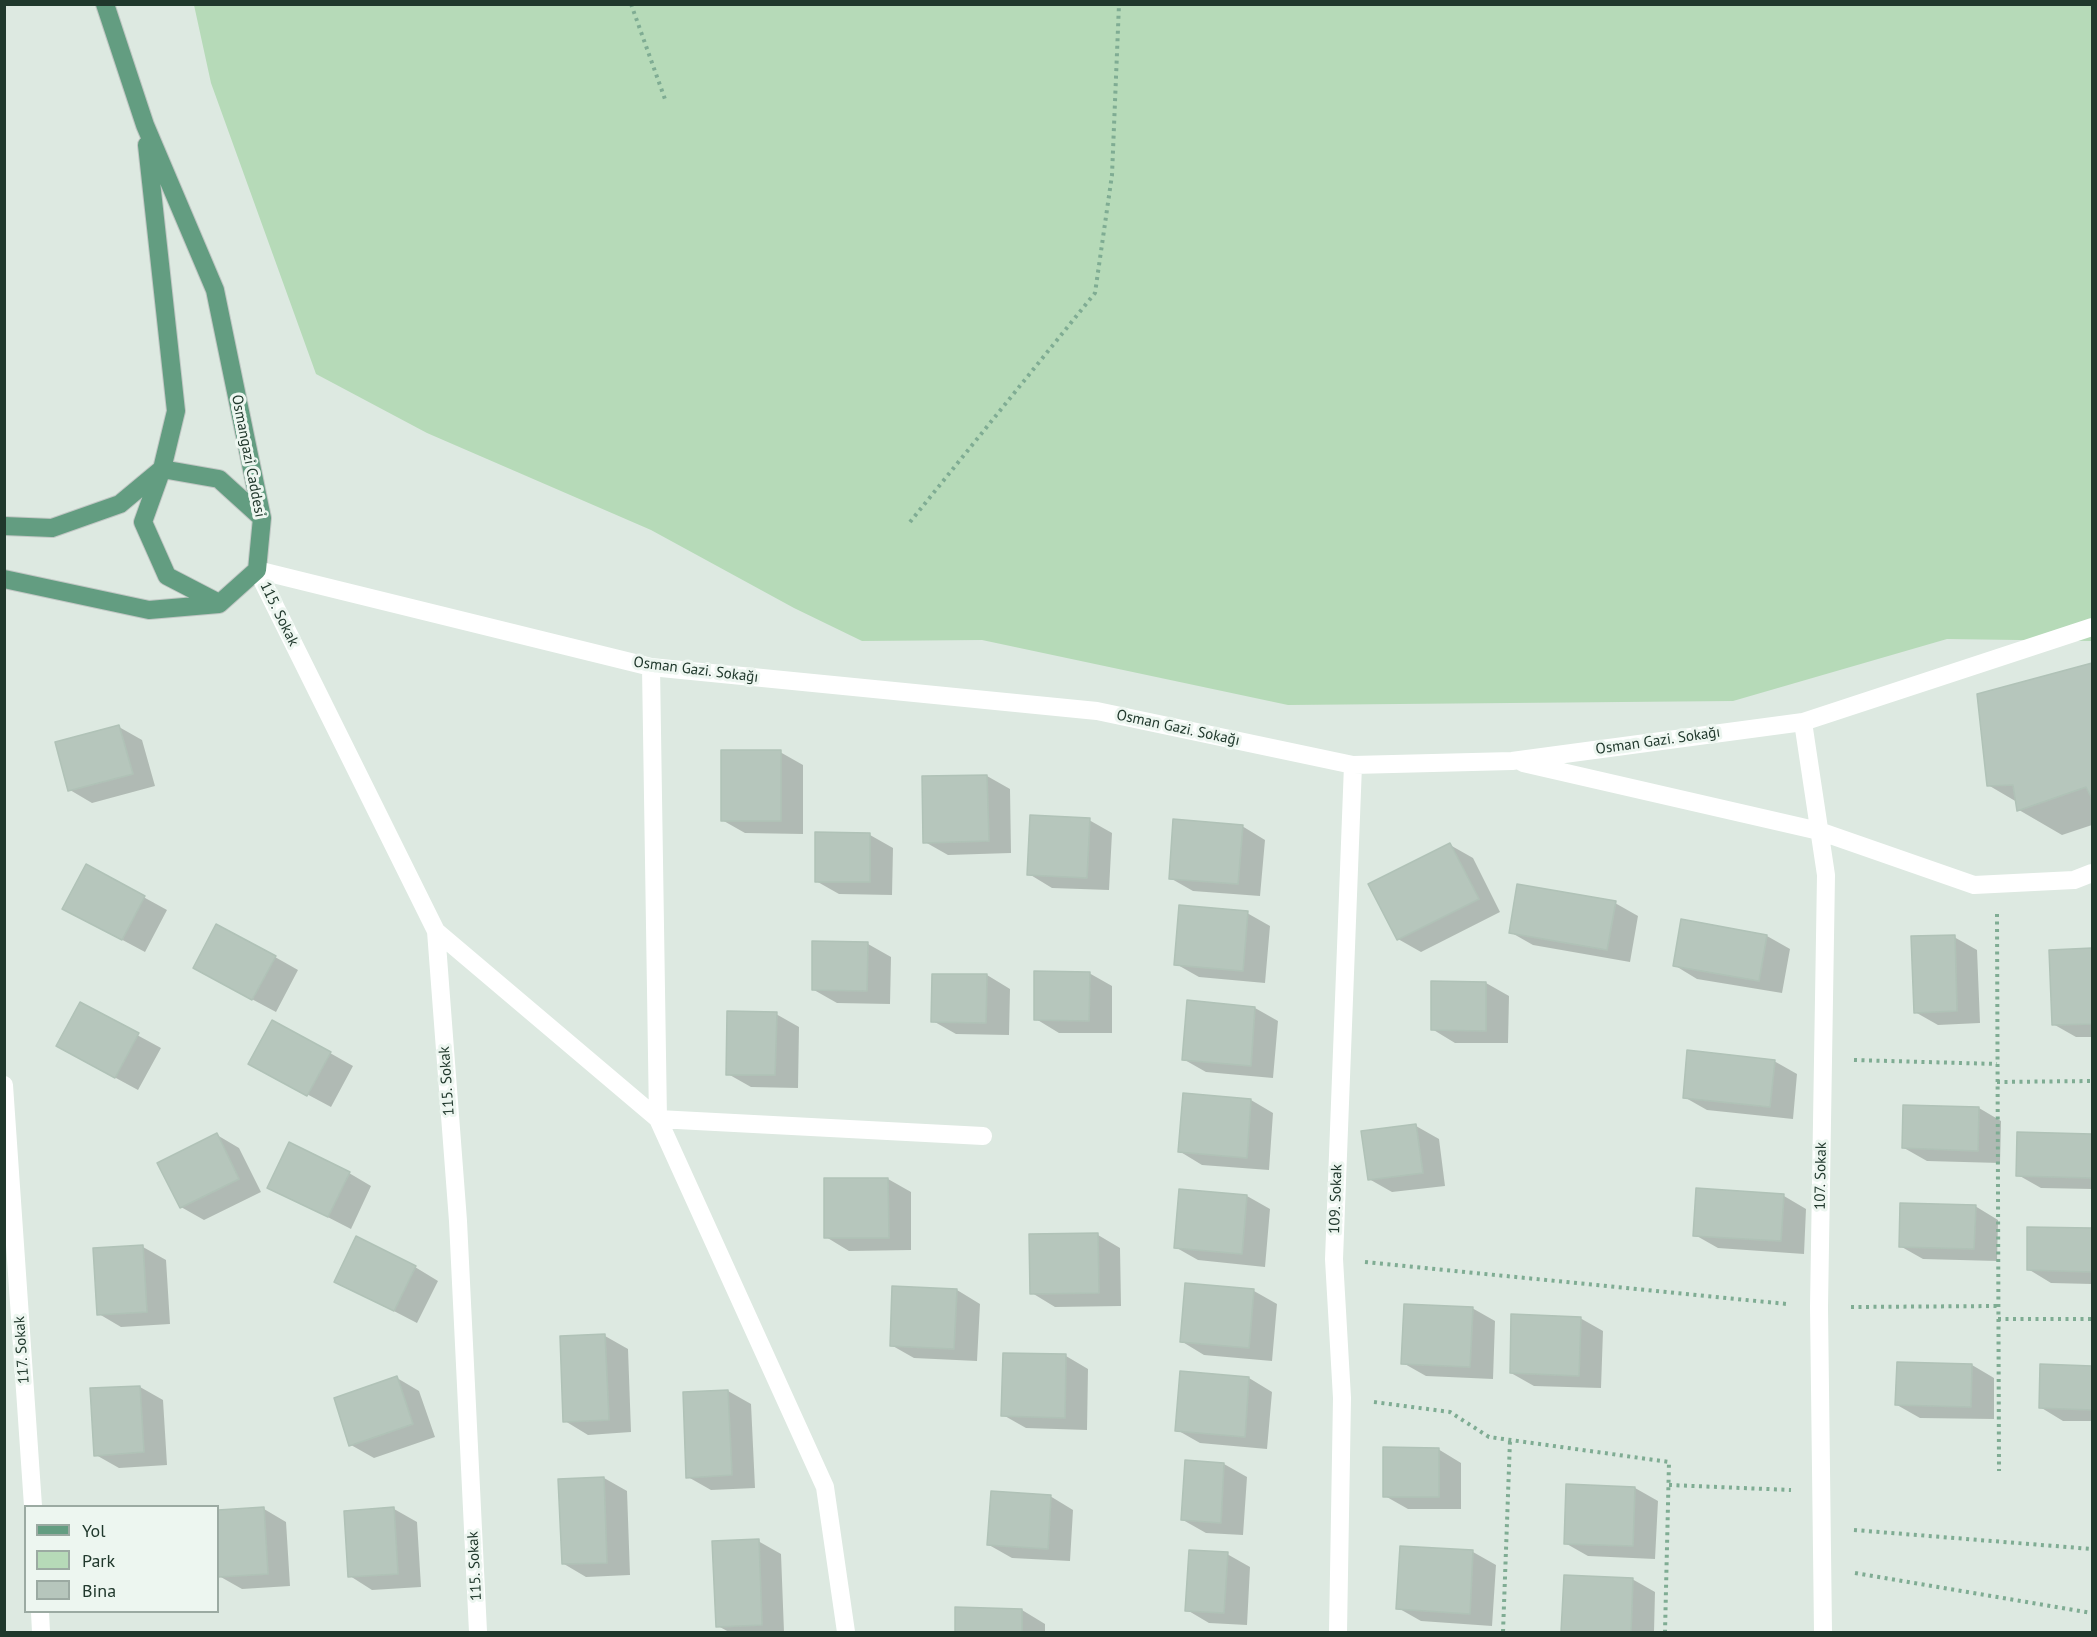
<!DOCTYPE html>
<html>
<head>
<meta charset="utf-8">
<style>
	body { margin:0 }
	#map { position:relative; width:2097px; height:1637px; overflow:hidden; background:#dde9e1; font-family:"PT Sans",sans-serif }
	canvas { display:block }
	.frame { position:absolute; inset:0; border:6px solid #20382c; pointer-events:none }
	.legend { position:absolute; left:24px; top:1505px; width:195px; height:108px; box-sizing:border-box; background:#edf6f0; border:2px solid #9baaa2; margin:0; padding:8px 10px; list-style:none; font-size:18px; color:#20382c }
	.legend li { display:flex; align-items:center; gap:12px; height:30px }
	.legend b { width:30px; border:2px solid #9baaa2 }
</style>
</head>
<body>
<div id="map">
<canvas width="2097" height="1637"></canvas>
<div class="frame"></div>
<ul class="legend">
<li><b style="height:8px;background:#639d81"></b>Yol</li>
<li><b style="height:16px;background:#b6dab8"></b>Park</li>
<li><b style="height:16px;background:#b6c6bc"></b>Bina</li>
</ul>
</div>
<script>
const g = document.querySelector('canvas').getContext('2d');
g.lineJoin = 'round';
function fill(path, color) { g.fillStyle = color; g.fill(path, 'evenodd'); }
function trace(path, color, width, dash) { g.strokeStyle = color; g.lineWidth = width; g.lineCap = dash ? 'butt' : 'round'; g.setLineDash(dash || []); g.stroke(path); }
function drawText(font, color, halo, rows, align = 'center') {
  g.font = font + ' "PT Sans",sans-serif'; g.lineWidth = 6; g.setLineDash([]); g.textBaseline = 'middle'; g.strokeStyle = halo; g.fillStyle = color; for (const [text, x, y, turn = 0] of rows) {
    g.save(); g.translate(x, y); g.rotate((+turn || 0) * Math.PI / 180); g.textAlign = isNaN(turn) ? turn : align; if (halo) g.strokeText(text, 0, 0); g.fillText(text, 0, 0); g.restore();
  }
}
fill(new Path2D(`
	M 194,5 L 2092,5 L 2092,641 L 1947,639 L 1733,701 L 1288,705 L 982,640 L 862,641 L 794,608 L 651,530 L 427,433 L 316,374 L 211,83 Z`), '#b6dab8');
fill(new Path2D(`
	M 2092,665 L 2092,825 L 2062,835 L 2019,810 L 2017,802 L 1988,785 L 2045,676 Z
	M 119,727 L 142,740 L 155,786 L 92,803 L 70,790 Z
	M 780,752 L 803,765 L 803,834 L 745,833 L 722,820 Z
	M 987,776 L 1010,789 L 1011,853 L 948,855 L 925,842 Z
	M 1089,820 L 1112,833 L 1109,890 L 1052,888 L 1029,874 Z
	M 1242,826 L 1265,840 L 1260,896 L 1193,891 L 1170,878 Z
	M 816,834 L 870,835 L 893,848 L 892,895 L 839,894 L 816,881 Z
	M 1450,845 L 1473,858 L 1500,912 L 1421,952 L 1398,939 Z
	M 87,866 L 167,910 L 145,952 L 87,921 Z
	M 1615,903 L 1638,916 L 1630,962 L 1533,945 L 1510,932 Z
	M 1247,913 L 1270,926 L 1265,983 L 1199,977 L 1176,964 Z
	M 1682,921 L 1767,936 L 1790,949 L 1782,993 L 1697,979 L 1674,965 Z
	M 1954,937 L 1977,950 L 1980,1023 L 1938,1025 L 1915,1012 Z
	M 868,944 L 891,957 L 890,1004 L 837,1003 L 814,990 Z
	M 2092,950 L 2092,1037 L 2076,1037 L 2053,1024 Z
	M 275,957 L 298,970 L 276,1012 L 218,981 Z
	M 1089,973 L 1112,986 L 1112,1033 L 1059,1033 L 1036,1019 Z
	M 987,975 L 1010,989 L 1009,1035 L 956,1034 L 933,1021 Z
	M 1432,983 L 1486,983 L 1509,996 L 1508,1043 L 1455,1043 L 1432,1029 Z
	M 80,1004 L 161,1048 L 138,1090 L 81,1059 Z
	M 1255,1008 L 1278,1021 L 1273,1078 L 1206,1072 L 1183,1059 Z
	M 776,1014 L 799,1027 L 798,1088 L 751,1087 L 728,1074 Z
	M 330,1053 L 353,1066 L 331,1107 L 273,1076 Z
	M 1774,1061 L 1797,1074 L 1793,1119 L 1707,1110 L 1684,1097 Z
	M 1251,1100 L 1273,1113 L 1269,1170 L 1202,1165 L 1179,1151 Z
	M 1979,1108 L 2001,1121 L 2000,1163 L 1927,1161 L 1904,1148 Z
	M 1416,1126 L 1439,1139 L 1445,1186 L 1392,1192 L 1369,1179 Z
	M 2018,1134 L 2092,1135 L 2092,1189 L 2041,1188 L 2018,1175 Z
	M 217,1135 L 239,1148 L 261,1192 L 204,1220 L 181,1207 Z
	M 349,1173 L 371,1186 L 351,1229 L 269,1187 Z
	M 888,1179 L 911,1192 L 911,1250 L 849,1251 L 826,1237 Z
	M 1247,1196 L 1270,1209 L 1265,1267 L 1198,1260 L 1175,1247 Z
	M 1784,1196 L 1806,1209 L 1804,1254 L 1718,1248 L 1695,1235 Z
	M 1975,1206 L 1998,1220 L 1997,1261 L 1923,1259 L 1900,1246 Z
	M 2029,1228 L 2092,1230 L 2092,1284 L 2051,1283 L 2028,1269 Z
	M 1098,1235 L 1120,1248 L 1121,1306 L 1055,1307 L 1032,1293 Z
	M 143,1247 L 166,1260 L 170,1324 L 121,1327 L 99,1314 Z
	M 415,1267 L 438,1281 L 417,1323 L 336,1281 Z
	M 957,1290 L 980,1304 L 977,1361 L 914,1358 L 891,1345 Z
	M 1254,1291 L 1277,1304 L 1272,1361 L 1204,1355 L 1181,1341 Z
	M 1472,1308 L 1495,1321 L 1493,1379 L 1426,1376 L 1403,1363 Z
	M 1580,1318 L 1603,1331 L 1601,1388 L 1534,1386 L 1511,1373 Z
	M 605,1336 L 628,1349 L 631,1432 L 588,1435 L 565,1421 Z
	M 1066,1356 L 1088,1369 L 1087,1430 L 1026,1428 L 1003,1415 Z
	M 1972,1365 L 1994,1378 L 1994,1419 L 1920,1418 L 1897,1405 Z
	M 2042,1366 L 2092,1367 L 2092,1421 L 2063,1421 L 2040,1407 Z
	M 397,1378 L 419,1391 L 435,1437 L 374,1458 L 351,1445 Z
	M 1249,1378 L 1272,1392 L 1267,1449 L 1200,1443 L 1177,1430 Z
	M 140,1387 L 163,1400 L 167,1465 L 119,1468 L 96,1455 Z
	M 728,1391 L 751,1404 L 755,1488 L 711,1490 L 688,1477 L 684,1393 Z
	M 1438,1449 L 1461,1463 L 1461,1509 L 1408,1509 L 1385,1496 Z
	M 1224,1464 L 1247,1477 L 1243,1535 L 1206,1533 L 1183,1520 Z
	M 604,1478 L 627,1491 L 630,1575 L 586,1577 L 564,1564 Z
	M 1635,1488 L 1658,1501 L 1655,1559 L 1588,1556 L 1565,1543 Z
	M 1050,1496 L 1073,1510 L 1070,1561 L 1012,1558 L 989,1545 Z
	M 264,1509 L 286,1522 L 290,1586 L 242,1589 L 219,1576 L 218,1512 Z
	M 394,1509 L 417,1522 L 421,1587 L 372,1590 L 350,1576 Z
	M 758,1541 L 781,1554 L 784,1632 L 729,1632 L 718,1626 Z
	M 1402,1548 L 1473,1552 L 1496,1565 L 1492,1626 L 1421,1621 L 1398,1608 Z
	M 1227,1554 L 1250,1567 L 1247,1625 L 1209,1623 L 1187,1610 Z
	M 1565,1576 L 1632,1579 L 1655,1592 L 1654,1632 L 1563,1632 Z
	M 957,1609 L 1022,1610 L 1045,1624 L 1045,1632 L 956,1632 Z`), '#0003');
const building = new Path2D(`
	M 2092,663 L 2092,799 L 2086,787 L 2017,811 L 2013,785 L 1987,786 L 1977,694 Z
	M 119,725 L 133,774 L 68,791 L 55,742 Z
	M 721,750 L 781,750 L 781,821 L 721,821 Z
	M 987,775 L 989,841 L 923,843 L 922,776 Z
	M 1030,815 L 1090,818 L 1087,878 L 1027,875 Z
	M 1173,819 L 1243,825 L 1238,884 L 1169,879 Z
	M 815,832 L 870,833 L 870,882 L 815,882 Z
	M 1450,843 L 1479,899 L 1397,940 L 1368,884 Z
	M 86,864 L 145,896 L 122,940 L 62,909 Z
	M 1517,884 L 1616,901 L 1607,950 L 1509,933 Z
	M 1179,905 L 1248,911 L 1243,971 L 1174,965 Z
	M 1681,919 L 1767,935 L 1759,981 L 1673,966 Z
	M 216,924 L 276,956 L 252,1000 L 193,968 Z
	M 1955,935 L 1957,1011 L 1914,1013 L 1911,936 Z
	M 812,941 L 868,942 L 867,991 L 812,990 Z
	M 2092,948 L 2092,1024 L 2052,1025 L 2049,950 Z
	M 1034,971 L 1090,972 L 1089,1021 L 1034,1020 Z
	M 932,974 L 987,974 L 986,1023 L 931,1022 Z
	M 1431,981 L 1486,982 L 1486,1031 L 1431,1030 Z
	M 1187,1000 L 1255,1007 L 1251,1066 L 1182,1060 Z
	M 80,1002 L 139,1033 L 115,1078 L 56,1046 Z
	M 727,1011 L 777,1012 L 775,1075 L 726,1075 Z
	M 272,1020 L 331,1052 L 307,1096 L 248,1064 Z
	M 1687,1050 L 1775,1060 L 1770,1107 L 1683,1098 Z
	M 1183,1093 L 1251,1099 L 1247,1158 L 1178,1152 Z
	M 1903,1105 L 1979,1107 L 1978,1151 L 1902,1148 Z
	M 1416,1124 L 1423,1173 L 1368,1180 L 1361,1131 Z
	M 2017,1132 L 2092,1134 L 2092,1178 L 2016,1176 Z
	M 217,1133 L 239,1179 L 180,1208 L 157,1163 Z
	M 289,1142 L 350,1172 L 328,1217 L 267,1188 Z
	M 824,1178 L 888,1178 L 889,1238 L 824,1238 Z
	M 1696,1188 L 1784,1194 L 1781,1241 L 1693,1236 Z
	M 1179,1189 L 1247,1195 L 1242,1254 L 1174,1248 Z
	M 1900,1203 L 1976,1205 L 1974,1249 L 1899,1247 Z
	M 2027,1227 L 2092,1228 L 2092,1272 L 2027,1270 Z
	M 1098,1233 L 1099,1293 L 1030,1294 L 1029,1234 Z
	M 356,1236 L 416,1266 L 394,1311 L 334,1282 Z
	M 143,1245 L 147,1312 L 97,1315 L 93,1248 Z
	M 1185,1283 L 1254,1289 L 1249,1348 L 1180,1342 Z
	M 892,1286 L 957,1289 L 954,1349 L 890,1346 Z
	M 1404,1304 L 1473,1307 L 1470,1367 L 1401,1364 Z
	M 1511,1314 L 1581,1317 L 1579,1376 L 1510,1373 Z
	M 605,1334 L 609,1420 L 563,1422 L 560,1336 Z
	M 1003,1353 L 1066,1354 L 1065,1418 L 1001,1416 Z
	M 1897,1362 L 1972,1364 L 1971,1407 L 1895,1405 Z
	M 2040,1364 L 2092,1366 L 2092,1410 L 2039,1408 Z
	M 1180,1371 L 1249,1377 L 1245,1437 L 1175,1431 Z
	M 397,1376 L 413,1424 L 349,1446 L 334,1398 Z
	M 140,1386 L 144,1452 L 94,1456 L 90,1388 Z
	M 728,1390 L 732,1475 L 686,1478 L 683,1392 Z
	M 1383,1447 L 1439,1448 L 1439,1497 L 1383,1497 Z
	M 1185,1460 L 1224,1463 L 1221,1523 L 1181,1520 Z
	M 604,1477 L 607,1563 L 562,1564 L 558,1479 Z
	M 1566,1484 L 1635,1487 L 1633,1546 L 1564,1544 Z
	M 991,1491 L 1051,1495 L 1048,1549 L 987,1545 Z
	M 264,1507 L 268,1574 L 218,1577 L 218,1510 Z
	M 394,1507 L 398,1574 L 348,1577 L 344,1511 Z
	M 759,1539 L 762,1625 L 716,1627 L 712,1541 Z
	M 1400,1546 L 1473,1550 L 1470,1614 L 1396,1609 Z
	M 1189,1550 L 1228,1552 L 1224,1613 L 1185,1611 Z
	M 1564,1575 L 1633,1578 L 1631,1632 L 1561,1632 Z
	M 955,1607 L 1022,1609 L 1022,1632 L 955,1632 Z`);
fill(building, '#b6c6bc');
trace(building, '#b0c2b7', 1.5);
const major = new Path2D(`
	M 4,526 L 52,528 L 120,504 L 162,469 L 176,411 L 147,145
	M 4,579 L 149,610 L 219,604 L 257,570 L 262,518 L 215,290 L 145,125 L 105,4
	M 219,603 L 167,576 L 143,522 L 162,469 L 219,479 L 262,518`);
trace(major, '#c1c7c4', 20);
trace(new Path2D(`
	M 631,4 L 666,102
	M 910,522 L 1095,293 L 1112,175 L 1119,4
	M 1997,914 L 1999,1471
	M 1854,1060 L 1997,1064
	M 1997,1082 L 2092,1081
	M 1365,1262 L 1787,1304
	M 1851,1307 L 1998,1306
	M 1998,1319 L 2092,1319
	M 1374,1402 L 1450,1412 L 1489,1437 L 1669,1462 L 1665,1632
	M 1669,1485 L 1791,1490
	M 1854,1530 L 2092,1549
	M 1855,1573 L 2092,1613
	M 1503,1632 L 1510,1440`), '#7fac93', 4, [3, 4.5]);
trace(new Path2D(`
	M 257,570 L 651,667 L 1097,711 L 1353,765 L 1512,761 L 1803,722 L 2092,627
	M 257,570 L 436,931 L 458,1221 L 478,1632
	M 651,667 L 658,1119 L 825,1487 L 846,1632
	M 1803,722 L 1826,875 L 1819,1307 L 1823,1632
	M 1523,763 L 1819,831 L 1974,885 L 2074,880 L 2092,873
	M 436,931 L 658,1119 L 983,1136
	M 4,1085 L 33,1506
	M 40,1612 L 41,1632
	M 1338,1632 L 1342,1398 L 1334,1259 L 1353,765`), '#fff', 18);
trace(major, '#639d81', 18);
drawText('15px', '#20382c', '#edf6f0', [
	["Osmangazi Caddesi",248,456,79],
	["115. Sokak",279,614,64],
	["Osman Gazi. Sokağı",696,670,7],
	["Osman Gazi. Sokağı",1178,728,12],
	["Osman Gazi. Sokağı",1658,741,-8],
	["115. Sokak",447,1081,-94],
	["107. Sokak",1821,1176,-89],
	["109. Sokak",1336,1199,-88],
	["117. Sokak",22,1350,-94],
	["115. Sokak",475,1566,-93]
]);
</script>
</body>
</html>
